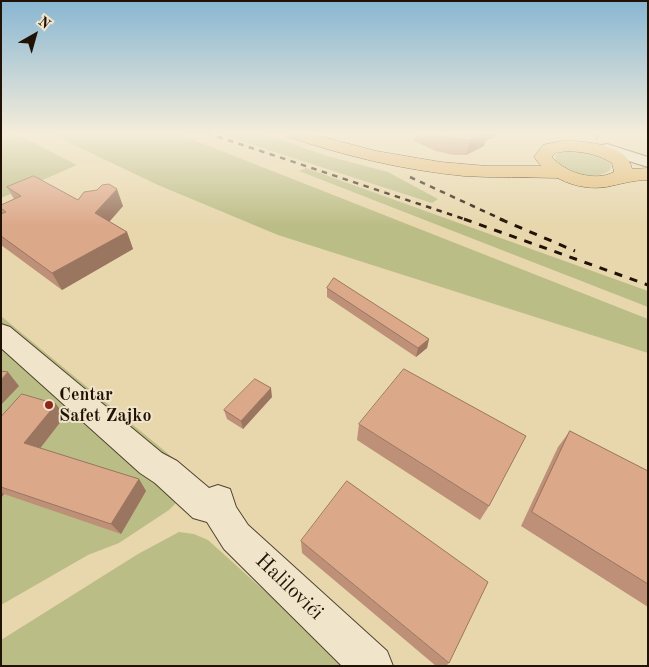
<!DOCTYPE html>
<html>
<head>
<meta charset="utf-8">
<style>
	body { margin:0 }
	#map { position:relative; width:649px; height:667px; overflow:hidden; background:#e8d7ad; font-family:"Old Standard TT",serif }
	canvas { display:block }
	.frame { position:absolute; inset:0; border:2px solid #201306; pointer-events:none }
	.north { position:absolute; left:10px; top:10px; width:50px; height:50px; -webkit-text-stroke:4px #f0e5ca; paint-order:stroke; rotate:38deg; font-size:14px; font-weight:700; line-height:20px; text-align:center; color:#201306 }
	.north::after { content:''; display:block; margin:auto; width:18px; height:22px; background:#201306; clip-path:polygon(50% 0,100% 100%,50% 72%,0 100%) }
</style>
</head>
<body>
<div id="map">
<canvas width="649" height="667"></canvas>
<div class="frame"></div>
<div class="north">N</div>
</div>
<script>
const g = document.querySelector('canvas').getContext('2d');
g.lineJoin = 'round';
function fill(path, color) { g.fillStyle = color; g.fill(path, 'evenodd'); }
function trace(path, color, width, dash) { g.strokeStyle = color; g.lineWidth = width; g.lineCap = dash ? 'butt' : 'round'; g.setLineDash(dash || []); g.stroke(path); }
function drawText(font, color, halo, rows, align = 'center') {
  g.font = font + ' "Old Standard TT",serif'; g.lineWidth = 4; g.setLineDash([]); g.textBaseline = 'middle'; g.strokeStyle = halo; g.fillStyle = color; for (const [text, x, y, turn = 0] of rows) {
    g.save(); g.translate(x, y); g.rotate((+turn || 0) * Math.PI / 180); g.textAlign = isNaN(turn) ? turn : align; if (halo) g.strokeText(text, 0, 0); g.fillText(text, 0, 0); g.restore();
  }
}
fill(new Path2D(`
	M 49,133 L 176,133 L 648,319 L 648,353 L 278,235 L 158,185 Z
	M 216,133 L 262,133 L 327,156 L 388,172 L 438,199 L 432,203 Z
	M 1,135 L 18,135 L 77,165 L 1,198 Z
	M 577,150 L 604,158 L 611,164 L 610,170 C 596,181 565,175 555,160 L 556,154 L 565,151 Z
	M 306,168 L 648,291 L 648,307 L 299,171 Z
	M 1,316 L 195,476 L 198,481 L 169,510 L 119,543 L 88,555 L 1,605 Z
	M 179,532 L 194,534 L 208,540 L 348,666 L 1,666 L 1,640 L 138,554 Z`), '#bbbd86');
const minor = new Path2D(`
	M 607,144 L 648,157 L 648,167 L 606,154 L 592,153 L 590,150 L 592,147 Z
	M 1,324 L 10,327 L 162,453 L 177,461 L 209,488 L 218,485 L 230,489 L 236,507 L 248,525 L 387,651 L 393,666 L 342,666 L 224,549 L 207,522 L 193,518 L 155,483 L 140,473 L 1,348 Z`);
const major = new Path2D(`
	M 561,141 C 581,140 628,144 632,169 L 648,168 L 648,180 C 633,180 621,184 606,187 C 579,191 549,179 534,157 L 543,145 ZM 568,151 C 584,152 598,154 612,163 L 614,172 C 595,182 565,173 552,157 L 555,153 Z`);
const highway = new Path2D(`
	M 284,133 L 308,133 L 376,151 L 441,162 L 487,166 L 559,166 L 566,168 L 568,172 L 566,176 L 559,178 C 527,177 496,178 464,176 C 403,170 344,156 286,136 Z`);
trace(minor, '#524430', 2);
trace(major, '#201306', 1);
trace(highway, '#201306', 1);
fill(minor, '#f0e5ca');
fill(major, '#e4bc76');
fill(highway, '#e4bc76');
trace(new Path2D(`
	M 207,133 L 467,220
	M 410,177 L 503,220`), '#201306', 2.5, [5.5, 5.5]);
trace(new Path2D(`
	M 464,219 L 648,285
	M 500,219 L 575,251`), '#201306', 3, [8, 8]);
fill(new Path2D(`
	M 415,133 L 503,133 L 485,141 L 484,146 L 466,155 L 453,155 L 436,151 L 414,141 Z
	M 596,133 L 602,133 L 595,141 Z
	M 7,187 L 78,200 L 123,206 L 109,222 L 127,232 L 133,249 L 62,290 L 1,245 L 1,214 L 2,213 L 1,211 L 1,205 L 14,199 Z
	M 327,288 L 429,339 L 427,348 L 416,357 L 327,297 Z
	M 272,397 L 243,429 L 227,419 L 224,410 Z
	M 65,416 L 40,448 L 139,479 L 146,491 L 121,534 L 4,494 L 1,498 L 1,417 Z
	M 359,424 L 489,506 L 480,520 L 357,440 Z
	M 570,431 L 648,471 L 648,607 L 521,526 L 558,447 Z
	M 301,541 L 449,663 L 446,666 L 436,666 L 302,553 Z`), '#bd9077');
fill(new Path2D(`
	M 482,133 L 503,133 L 485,141 L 484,146 L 466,155 L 470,140 Z
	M 599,133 L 602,133 L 595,141 Z
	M 117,189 L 123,206 L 102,230 L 95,213 Z
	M 127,232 L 133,249 L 62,290 L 52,273 Z
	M 429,339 L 427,348 L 416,357 L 418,348 Z
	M 8,372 L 19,386 L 1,405 L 1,380 Z
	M 271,388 L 272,397 L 243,429 L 241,421 Z
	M 56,404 L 65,416 L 35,455 L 24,443 Z
	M 139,479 L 146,491 L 121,534 L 111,524 Z
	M 1,492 L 4,494 L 1,498 Z`), '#9a7661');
const building = new Path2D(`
	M 433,133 L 484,133 L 470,140 L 457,139 L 439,135 Z
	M 34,176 L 78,200 L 84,192 L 97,190 L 102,185 L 109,184 L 117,189 L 95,213 L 127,232 L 52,273 L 1,236 L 1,214 L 6,212 L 1,208 L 1,205 L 21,196 L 7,187 Z
	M 334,278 L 429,339 L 418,348 L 327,288 Z
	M 404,369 L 526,436 L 489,506 L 359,424 Z
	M 1,371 L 8,372 L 1,380 Z
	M 255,379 L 271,388 L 241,421 L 224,410 Z
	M 22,394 L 56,404 L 24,443 L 139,479 L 111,524 L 1,487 L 1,417 Z
	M 570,431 L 648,471 L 648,584 L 532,512 Z
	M 347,481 L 488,582 L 449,663 L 301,541 Z`);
fill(building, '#dca88a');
trace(building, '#9a7661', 1);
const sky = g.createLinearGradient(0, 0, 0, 226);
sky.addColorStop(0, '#88b6d2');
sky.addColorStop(0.59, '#f5edda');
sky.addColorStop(1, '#f5edda00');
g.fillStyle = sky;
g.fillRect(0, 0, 649, 226);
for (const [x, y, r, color] of [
	[49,405,5,"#8f2418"]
]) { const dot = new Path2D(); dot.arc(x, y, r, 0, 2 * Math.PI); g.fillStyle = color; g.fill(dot); trace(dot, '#f0e5ca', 2); }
drawText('bold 18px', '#201306', '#f0e5ca', [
	["Centar",59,395],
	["Safet Zajko",59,416]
], 'left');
drawText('21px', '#201306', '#f0e5ca', [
	["Halilovići",289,587,44]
]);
</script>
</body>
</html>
